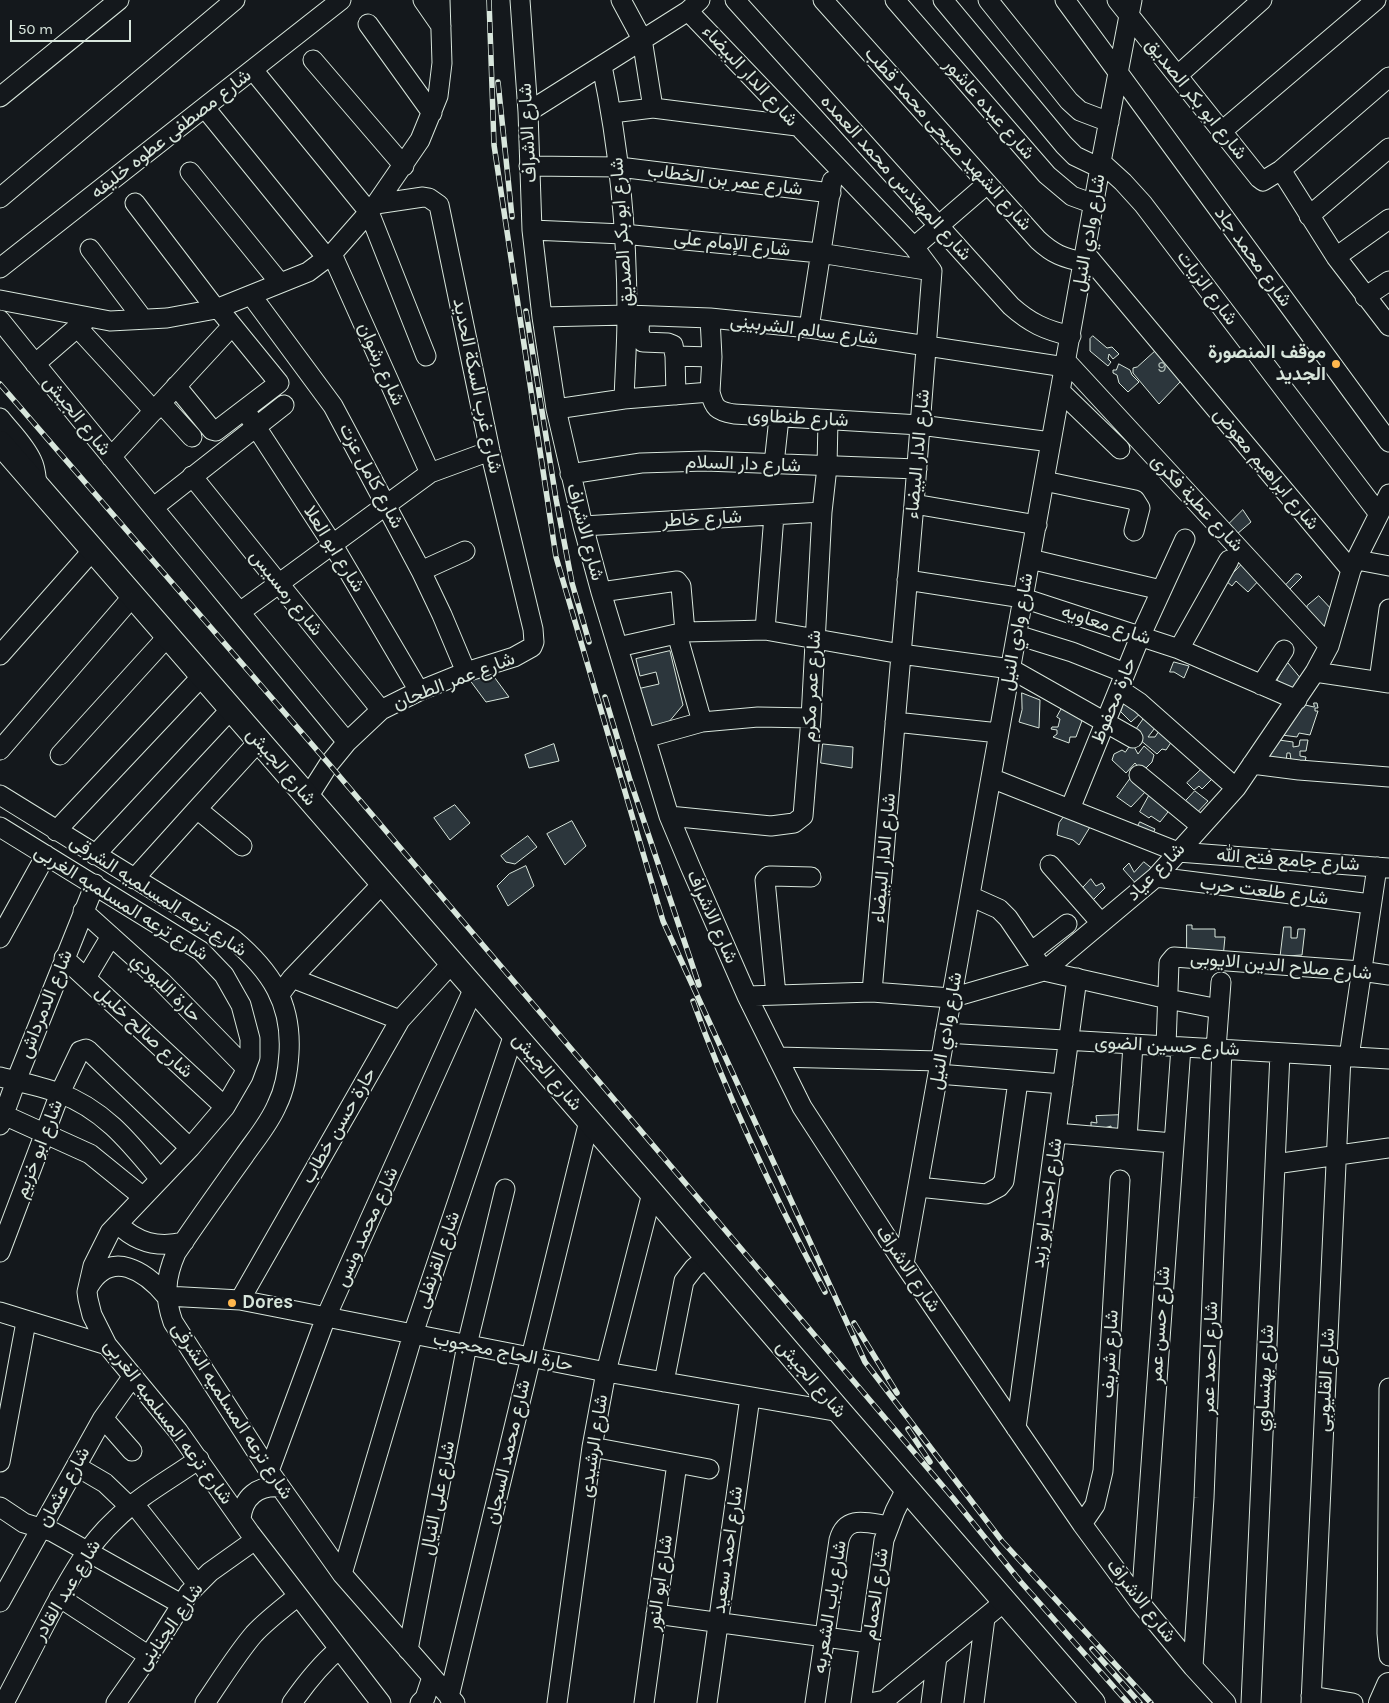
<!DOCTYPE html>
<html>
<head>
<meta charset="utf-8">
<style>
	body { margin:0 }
	#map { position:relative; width:1389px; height:1703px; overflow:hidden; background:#14181c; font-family:Karla,sans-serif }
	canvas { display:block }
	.scale { position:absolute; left:10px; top:20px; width:121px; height:22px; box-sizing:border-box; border:2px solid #d8e6dc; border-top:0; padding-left:6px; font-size:15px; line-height:18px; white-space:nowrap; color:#d8e6dc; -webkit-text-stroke:4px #14181c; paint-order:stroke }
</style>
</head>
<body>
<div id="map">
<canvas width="1389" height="1703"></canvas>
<div class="scale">50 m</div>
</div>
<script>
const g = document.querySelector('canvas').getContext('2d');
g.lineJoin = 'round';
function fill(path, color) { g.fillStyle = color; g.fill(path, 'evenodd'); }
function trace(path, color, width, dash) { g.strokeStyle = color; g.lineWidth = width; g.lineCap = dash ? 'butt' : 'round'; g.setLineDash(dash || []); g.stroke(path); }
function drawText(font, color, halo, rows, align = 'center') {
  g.font = font + ' Karla,Vazirmatn,sans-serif'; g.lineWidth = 4; g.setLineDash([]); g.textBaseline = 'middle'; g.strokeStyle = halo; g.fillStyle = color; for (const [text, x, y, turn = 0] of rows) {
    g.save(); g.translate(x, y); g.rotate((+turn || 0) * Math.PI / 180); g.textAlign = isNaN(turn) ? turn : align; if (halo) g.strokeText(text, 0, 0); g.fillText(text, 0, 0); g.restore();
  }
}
const building = new Path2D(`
	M 1093,336 L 1107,348 L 1112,347 L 1119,354 L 1113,359 L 1109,354 L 1108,359 L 1111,362 L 1108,366 L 1090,351 L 1090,339 Z
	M 1161,346 L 1188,380 L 1183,385 L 1181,381 L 1159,404 L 1133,373 L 1133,368 L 1137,367 Z
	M 1119,364 L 1130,370 L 1132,375 L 1139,382 L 1128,392 L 1119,383 L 1117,375 L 1113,373 L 1113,370 L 1116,370 Z
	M 1243,510 L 1251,522 L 1237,534 L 1227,526 Z
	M 1246,560 L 1262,577 L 1248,592 L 1236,581 L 1232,586 L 1226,581 Z
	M 1296,574 L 1299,574 L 1302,577 L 1288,591 L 1285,586 Z
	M 1319,596 L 1335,613 L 1324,633 L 1306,612 L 1307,606 Z
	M 670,651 L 683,705 L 668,723 L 647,728 L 637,689 L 659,684 L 656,672 L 640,676 L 636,659 Z
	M 1174,662 L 1189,666 L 1184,678 L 1174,672 L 1170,672 Z
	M 1288,663 L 1302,680 L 1295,691 L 1276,682 L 1285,665 Z
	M 492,674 L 509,697 L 486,702 L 469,679 Z
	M 1022,693 L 1040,700 L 1039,728 L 1019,722 L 1022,710 Z
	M 1126,696 L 1132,700 L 1133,710 L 1139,707 L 1143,711 L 1131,722 L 1121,712 Z
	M 1314,703 L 1317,703 L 1318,708 L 1315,708 L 1315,711 L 1318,711 L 1310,735 L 1299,733 L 1297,737 L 1282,735 L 1301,704 L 1314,707 Z
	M 1062,708 L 1083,718 L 1076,737 L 1070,737 L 1069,743 L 1053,737 L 1057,734 L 1057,730 L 1051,729 L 1052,727 L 1058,727 L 1060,719 L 1057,717 Z
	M 1147,714 L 1158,724 L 1148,737 L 1155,737 L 1161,728 L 1174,738 L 1166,750 L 1162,749 L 1157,754 L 1133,734 Z
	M 1279,740 L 1293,742 L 1293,747 L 1299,746 L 1300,740 L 1308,740 L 1306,751 L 1300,751 L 1300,756 L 1306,757 L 1305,762 L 1291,760 L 1290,753 L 1287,753 L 1286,762 L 1266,761 Z
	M 1132,743 L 1138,754 L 1144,746 L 1154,755 L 1152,762 L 1142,772 L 1135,763 L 1126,773 L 1112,760 L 1114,754 L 1122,750 L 1125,752 Z
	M 554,744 L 559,761 L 529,768 L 525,755 Z
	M 823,744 L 853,747 L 852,768 L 821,763 Z
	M 1204,767 L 1213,778 L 1202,789 L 1199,786 L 1194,790 L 1187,783 Z
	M 1130,779 L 1147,790 L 1131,807 L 1117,797 Z
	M 1195,791 L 1208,801 L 1193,817 L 1182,805 Z
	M 1150,794 L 1168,812 L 1160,822 L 1151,816 L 1149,818 L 1140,812 Z
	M 455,805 L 470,823 L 450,840 L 434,818 Z
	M 1066,814 L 1090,827 L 1079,845 L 1073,840 L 1057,835 L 1059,823 Z
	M 572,821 L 586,846 L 565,865 L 547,834 Z
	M 1140,822 L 1155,829 L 1151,839 L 1135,832 Z
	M 528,836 L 537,847 L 515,864 L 506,862 L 501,856 Z
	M 1144,862 L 1154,870 L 1138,886 L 1123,869 L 1129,863 L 1134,872 Z
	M 526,866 L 534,886 L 508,906 L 497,886 L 509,874 Z
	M 1091,879 L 1096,886 L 1102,883 L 1105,888 L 1092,901 L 1079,892 Z
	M 1187,925 L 1192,925 L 1192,929 L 1215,929 L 1215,937 L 1225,937 L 1223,958 L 1187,955 Z
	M 1284,927 L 1291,927 L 1291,938 L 1297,938 L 1298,929 L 1305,929 L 1302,955 L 1287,956 L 1287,961 L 1280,960 Z
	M 1123,1115 L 1122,1136 L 1111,1133 L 1111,1126 L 1091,1132 L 1091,1122 L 1097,1123 L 1096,1116 Z`);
fill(building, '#2c363c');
trace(building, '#d8e6dc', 1);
const minor = new Path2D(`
	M 423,0 L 441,26
	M 520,0 L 528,112 L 532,230 L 542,317 L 556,409 L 583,526 L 601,592 L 669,816 L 690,866 L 747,996 L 802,1107 L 904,1264 L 1082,1524 L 1141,1604 L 1193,1667 L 1226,1703
	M 621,0 L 642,39 L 653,108
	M 735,0 L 1011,306 C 1030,323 1045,330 1071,336
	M 823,0 L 1038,240 C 1053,254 1063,258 1084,262
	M 895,0 L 1047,175 L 1072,196 L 1094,204
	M 943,0 L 1064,145 L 1075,156 L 1100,168
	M 988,0 L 1069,101 L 1080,111 L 1109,122
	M 1065,0 L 1389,442
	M 1117,0 L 1259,178 L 1263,181 L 1281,170 L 1389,77
	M 688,11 L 914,247 L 932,271 L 914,504 L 872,992
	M 368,24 L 432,113
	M 313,60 L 404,166
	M 602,66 C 619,147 627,232 627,315 C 627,343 625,371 624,399
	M 253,70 L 369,212 L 426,356
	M 1178,75 L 1262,0
	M 0,97 L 119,0
	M 205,108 L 327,258
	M 528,112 L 688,11 L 700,0
	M 612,113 L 653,108 L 797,126
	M 1222,131 L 1376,0
	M 1101,162 L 1123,182 L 1143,204 L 1379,514
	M 529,166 L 619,167 L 831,193
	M 1281,170 L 1336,257 L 1389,326
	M 190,172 L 280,283
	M 0,198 L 235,0
	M 135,203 L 216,309
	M 1309,216 L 1389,148
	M 532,230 L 623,234 L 820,253 L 932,271
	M 914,247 L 987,184
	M 90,249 L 143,319
	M 1085,253 L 1351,570
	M 332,254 L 430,473
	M 1336,257 L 1389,219
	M 0,268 L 341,0
	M 251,295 L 333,406 L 421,571 L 442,615 L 466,672
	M 1365,297 L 1389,281
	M 0,300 L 110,321 L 167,318 L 216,309 L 308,272 L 332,254 L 376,204 L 420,140 L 438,96 L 442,63 L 440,0
	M 640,316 L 639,332 L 643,342 L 668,343 L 673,345 L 675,356 L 676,395
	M 542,317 L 627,315 L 710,318 L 809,328 L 1065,367
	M 0,320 C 114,462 231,601 347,742
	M 77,327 L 154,411
	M 809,328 L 832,181
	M 675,356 L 712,357
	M 1066,361 L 1329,646
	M 35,364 L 87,319
	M 176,386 L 212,430 L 216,431 L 279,383 L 218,308
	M 1060,391 L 1120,449
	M 710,392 L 712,357 L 710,318
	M 161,403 L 192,437
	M 556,409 L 624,399 L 710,392 C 714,408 717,411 734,414 L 920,425 L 1051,442
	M 245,410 L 333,545 L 419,691
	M 0,418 C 11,432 25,445 32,461 C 36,469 36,477 37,485
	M 111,457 L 232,326
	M 774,464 L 779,418
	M 570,474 L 641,463 L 705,461 L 917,469
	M 192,476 L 381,710
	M 1044,481 L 1135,500 L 1140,508 L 1134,531
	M 914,504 L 1037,525
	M 154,507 L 284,405
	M 583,526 L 822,512
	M 1030,559 L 1161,590
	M 1357,560 L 1389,566
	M 421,571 L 465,551
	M 907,580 L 1023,598 L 1179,649 L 1297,700
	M 601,592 L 677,581 L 681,586 L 685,632
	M 240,612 L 430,473 L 490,451
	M 765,630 L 774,515
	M 677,634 L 702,722
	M 1017,635 L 1072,652 L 1125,673
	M 618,647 L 685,632 L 765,630 L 901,654 L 1011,669 L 1133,738
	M 1179,649 L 1229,560
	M 0,655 L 93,550
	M 1315,672 L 1389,683
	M 1379,681 L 1389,609
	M 1261,685 L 1284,650
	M 1119,689 L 1140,703 L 1236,788
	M 895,722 L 999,733
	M 645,738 L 702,722 L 758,717 L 811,718
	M 0,750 L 133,596
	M 60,755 L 168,636
	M 1252,764 L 1299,770 L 1389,777
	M 1139,775 L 1201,826
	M 991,778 L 1178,852 L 1389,868
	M 0,795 L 233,939 C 271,971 292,1003 289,1053 C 288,1071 285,1089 277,1105 C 269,1124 255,1140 244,1156 C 221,1188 198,1220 176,1253 C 165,1278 164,1297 173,1322 L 269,1471 L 342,1574 L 455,1703
	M 308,797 L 329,764 L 347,742 L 381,710 L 419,691 L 466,672 L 514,657 L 532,647 L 534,642 L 533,629 L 490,451 L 439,205 L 429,198 L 423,197 L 376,204
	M 197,809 L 242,846
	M 1070,809 L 1140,637 L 1185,539
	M 669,816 L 771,826 L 794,823 L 803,816 L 811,718 L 822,512 L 827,467 L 828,420
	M 0,827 L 201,951 L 224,975 L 241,1005 L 250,1039 L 250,1057 L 243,1076 L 225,1107 L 190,1148 L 110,1232 L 93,1266 L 87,1292 L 88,1299 L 92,1315 L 107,1345 L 178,1431 L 250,1533 L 381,1703
	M 56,831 L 202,676
	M 95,855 L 231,709
	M 1050,865 L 1101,923
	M 1156,877 L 1371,904
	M 134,879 L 197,809 L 259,741
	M 970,896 L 999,909 L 1008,918 L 1044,971 L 1168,999 L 1219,1009
	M 83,911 L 162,982 L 246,1068
	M 0,938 L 46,855
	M 1031,952 L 1067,924
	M 64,958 L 225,1107
	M 86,978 L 111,936
	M 292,978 L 400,1020
	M 280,994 L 292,978 L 383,883
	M 776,995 L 765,880 L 769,876 L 772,876 L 811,877
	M 747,996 L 872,992 L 951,998 L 1044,971 L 1156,877 L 1236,788 L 1315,672 L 1329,646 L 1351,570 L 1389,494
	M 945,1033 L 1389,1059
	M 1166,1046 L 1169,963 L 1174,957 L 1361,971 L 1389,975
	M 1216,1049 L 1221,982
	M 777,1057 L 940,1061
	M 1349,1057 L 1377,867
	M 938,1074 L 1063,1084
	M 0,1077 C 20,1082 40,1086 59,1093 C 104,1109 131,1144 160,1179
	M 4,1115 L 90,1154 L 143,1197
	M 0,1125 L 16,1081 L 95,884
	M 1056,1133 L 1173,1143
	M 1127,1139 L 1133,1044
	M 1275,1164 L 1389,1148
	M 918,1187 L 986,1194 L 999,1187 L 1004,1181 L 1018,1081
	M 118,1224 C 137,1243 158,1248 184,1242
	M 0,1252 L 60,1093 L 80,1051 L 86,1049 L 89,1051 L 190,1148
	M 904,1264 L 1101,162 L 1132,0
	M 89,1286 C 111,1248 146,1272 166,1296 L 240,1300 L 606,1372 L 840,1412
	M 240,1300 L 400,1020 L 452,963
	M 0,1312 L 107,1345
	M 664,1382 L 684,1281 L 694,1268 L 707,1257
	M 1389,1388 L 1387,1633 L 1389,1656
	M 103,1418 L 132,1451
	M 1016,1428 L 1077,978
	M 592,1447 L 709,1469
	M 0,1462 L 26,1322
	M 76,1466 L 105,1483 L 130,1507
	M 269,1471 L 326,1317 L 474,988
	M 134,1504 L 197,1584
	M 0,1507 L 24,1523 L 53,1532 L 181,1604
	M 241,1519 C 243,1497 258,1485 280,1487
	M 1082,1524 L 1095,1505 L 1103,1471 L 1120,1180
	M 342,1574 L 413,1334 L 514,1034
	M 59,1597 L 149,1656
	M 0,1602 L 103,1418 L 133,1376
	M 1141,1604 L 1181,1047
	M 656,1614 L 869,1643
	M 408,1650 L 467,1345 L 505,1189
	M 1193,1667 L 1204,1498 L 1222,1049
	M 1311,1696 L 1353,1703
	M 449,1697 L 531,1357 L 589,1121
	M 4,1703 C 21,1671 37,1639 54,1607 C 71,1576 88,1545 115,1520 C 139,1496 171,1479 199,1459
	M 116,1703 L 149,1656 L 189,1593 L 210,1572 L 255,1540
	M 205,1703 C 221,1680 236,1655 254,1634 C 267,1620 283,1608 298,1596
	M 292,1703 C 306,1683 320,1665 339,1649
	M 420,1703 L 425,1698 L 432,1677
	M 557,1703 L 592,1447 L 606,1372 L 652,1193
	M 644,1703 L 677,1463
	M 707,1703 L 750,1397
	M 815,1703 L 839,1540 C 846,1514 868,1523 889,1526
	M 861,1703 L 884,1540 L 895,1511 L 906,1489
	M 870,1703 L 885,1700 L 892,1694 L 1004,1602
	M 931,1703 L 937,1657
	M 974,1703 L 985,1618
	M 1251,1703 L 1280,1053
	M 1311,1703 L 1341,1056`);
const major = new Path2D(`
	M 0,443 L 652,1193 L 840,1412 L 1093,1703
	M 1381,1703 L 1389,1685`);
trace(minor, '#d8e6dc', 21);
trace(major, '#d8e6dc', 26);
trace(minor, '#14181c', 19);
trace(major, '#14181c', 24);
const rail = new Path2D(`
	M 489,0 L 494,145 L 556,557 L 663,921 L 865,1362 L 1002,1541 L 1151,1703
	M 498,82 L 512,217
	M 526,311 L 556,499 L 572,583 L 589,642
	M 0,384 L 329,764 L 953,1498 L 1020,1581 L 1128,1703
	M 605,697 L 630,780 L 699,985
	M 693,1001 C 729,1101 775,1198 825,1292
	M 854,1323 L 897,1393
	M 908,1429 L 930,1462
	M 1092,1649 L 1140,1703`);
trace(rail, '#d8e6dc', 5.5);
trace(rail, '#14181c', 4, [11]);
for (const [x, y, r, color] of [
	[1336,364,5,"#ffb74d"],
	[232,1303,5,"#ffb74d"]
]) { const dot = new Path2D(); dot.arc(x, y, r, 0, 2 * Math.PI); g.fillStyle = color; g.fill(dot); trace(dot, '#14181c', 2); }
drawText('16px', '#adbab4', null, [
	["9",1162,367]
]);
drawText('19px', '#d8e6dc', '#14181c', [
	["شارع الدار البيضاء",750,76,47],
	["شارع ابو بكر الصديق",1196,99,51],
	["شارع عبده عاشور",989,109,49],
	["شارع الاشراف",528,133,-93],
	["شارع مصطفى عطوه خليفه",171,134,-38],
	["شارع الشهيد صبحى محمد قطب",948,139,48],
	["شارع المهندس محمد العمده",896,178,48],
	["شارع عمر بن الخطاب",725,180,7],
	["شارع ابو بكر الصديق",622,232,-94],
	["شارع وادي النيل",1089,233,-80],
	["شارع الإمام على",732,244,6],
	["شارع محمد جاد",1253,257,54],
	["شارع الزيات",1207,288,53],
	["شارع سالم الشربينى",804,330,7],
	["شارع رشوان",381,364,66],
	["شارع غرب السكة الحديد",477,386,78],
	["شارع الجيش",77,416,51],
	["شارع طنطاوى",798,418,3],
	["شارع الدار البيضاء",918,454,-85],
	["شارع دار السلام",743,464,2],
	["شارع ابراهيم معوض",1266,469,50],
	["شارع كامل عزت",371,476,62],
	["شارع عطية فكرى",1197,503,47],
	["شارع خاطر",702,519,-3],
	["شارع الاشراف",585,532,75],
	["شارع ابو العلا",334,549,58],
	["شارع رمسيس",286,593,51],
	["شارع معاويه",1106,625,18],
	["شارع وادي النيل",1017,632,-80],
	["شارع عمر الطحان",454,681,-21],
	["شارع عمر مكرم",812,686,-87],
	["حارة محفوظ",1114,701,-68],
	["شارع الجيش",281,767,49],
	["شارع الدار البيضاء",884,858,-85],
	["شارع جامع فتح الله",1288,860,4],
	["شارع عياد",1156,872,-45],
	["شارع طلعت حرب",1264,891,7],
	["شارع ترعه المسلميه الشرقى",158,896,33],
	["شارع ترعه المسلميه الغربى",121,903,32],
	["شارع الاشراف",712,917,66],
	["شارع صلاح الدين الايوبى",1281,966,5],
	["حارة اللبودي",166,988,44],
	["شارع الدمرداش",46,1004,-68],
	["شارع وادي النيل",946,1031,-80],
	["شارع صالح خليل",144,1032,43],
	["شارع حسين الضوى",1167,1046,3],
	["شارع الجيش",547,1072,49],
	["حارة حسن خطاب",339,1126,-60],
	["شارع ابو خزيم",39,1149,-69],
	["شارع احمد ابو زيد",1047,1203,-82],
	["شارع محمد ونس",367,1227,-66],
	["شارع القرنفلى",438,1260,-71],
	["شارع الاشراف",908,1269,56],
	["شارع حسن عمر",1160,1325,-86],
	["حارة الحاج محجوب",503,1352,11],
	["شارع شريف",1110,1354,-87],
	["شارع احمد عمر",1210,1358,-88],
	["شارع بهنساوي",1265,1378,-87],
	["شارع الجيش",811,1379,49],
	["شارع القليوبى",1326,1380,-87],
	["شارع ترعه المسلميه الشرقى",232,1411,57],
	["شارع ترعه المسلميه الغربى",168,1422,53],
	["شارع الرشيدى",594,1446,-81],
	["شارع محمد السجان",508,1452,-77],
	["شارع عثمان",64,1487,-61],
	["شارع على النيال",438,1498,-79],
	["شارع احمد سعيد",728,1550,-82],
	["شارع ابو النور",660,1583,-82],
	["شارع عبد القادر",67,1590,-59],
	["شارع الحمام",876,1594,-82],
	["شارع الاشراف",1141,1601,52],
	["شارع باب الشعريه",830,1607,-81],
	["شارع الجناينى",170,1627,-55]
]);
drawText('bold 19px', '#d8e6dc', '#14181c', [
	["موقف المنصورة",1326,353],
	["الجديد",1326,375],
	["Dores",242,1303,"left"]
], 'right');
</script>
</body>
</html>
